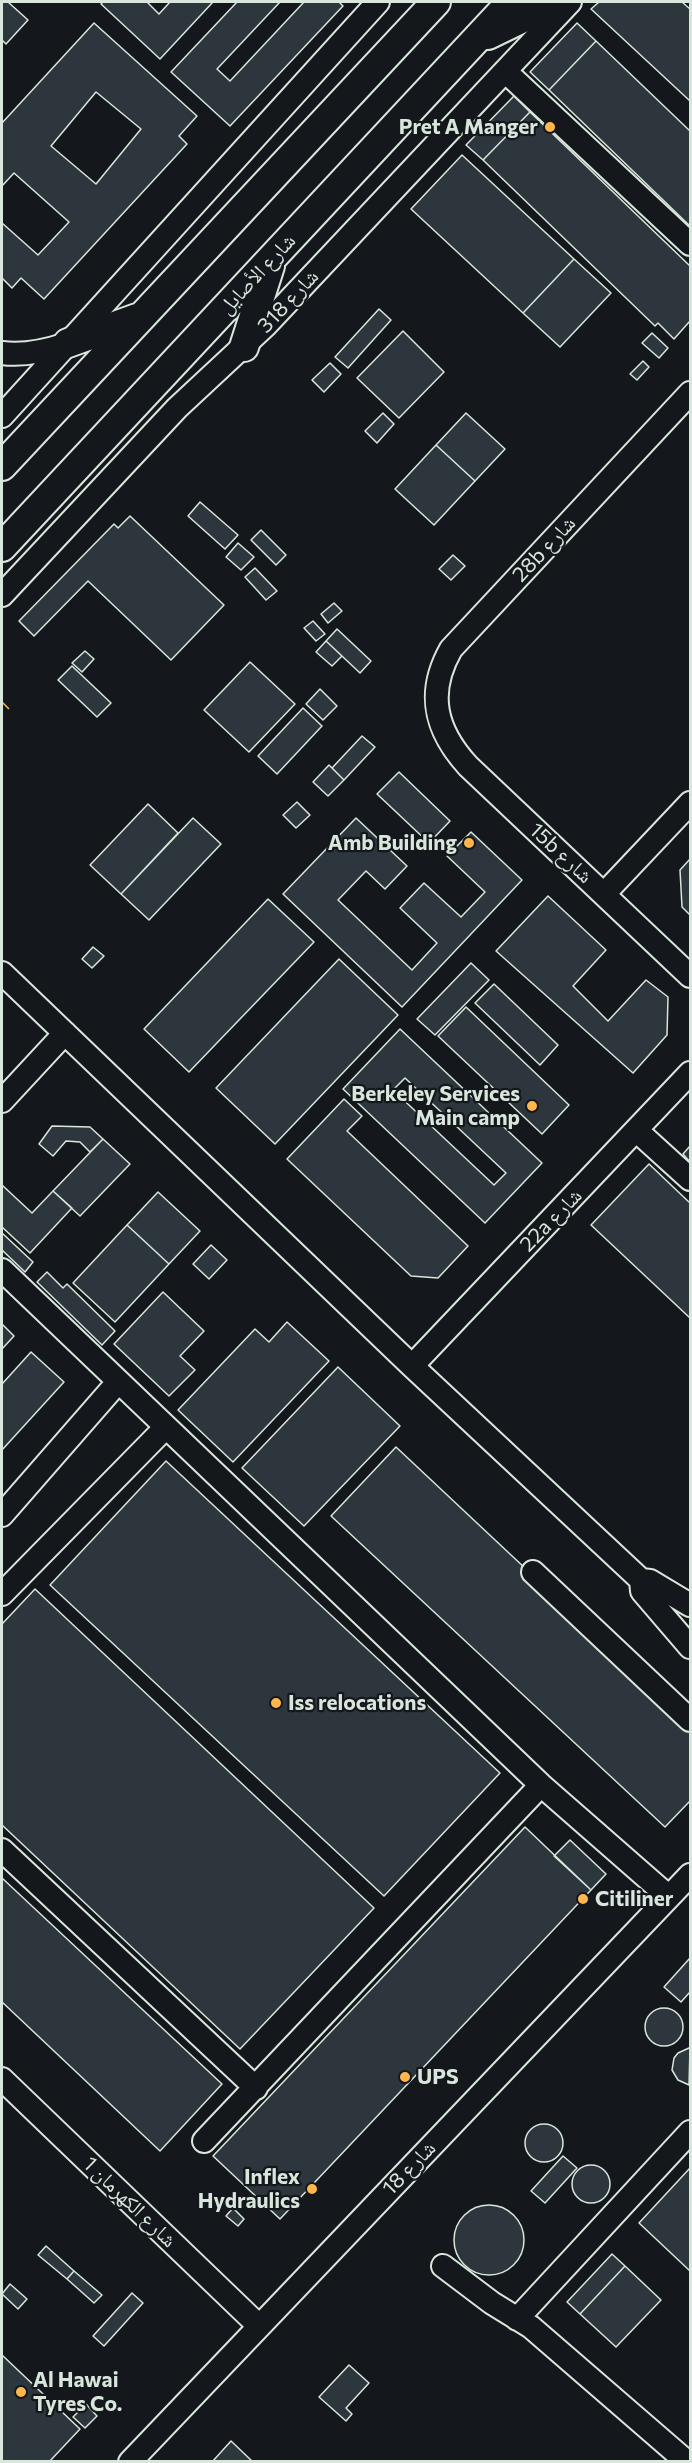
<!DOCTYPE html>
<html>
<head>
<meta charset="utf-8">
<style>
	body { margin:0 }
	#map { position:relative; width:692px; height:2463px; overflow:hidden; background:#14181c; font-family:Commissioner,sans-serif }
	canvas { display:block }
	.frame { position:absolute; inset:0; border:3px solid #d8e6dc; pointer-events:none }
</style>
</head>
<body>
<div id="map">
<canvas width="692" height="2463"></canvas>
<div class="frame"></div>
</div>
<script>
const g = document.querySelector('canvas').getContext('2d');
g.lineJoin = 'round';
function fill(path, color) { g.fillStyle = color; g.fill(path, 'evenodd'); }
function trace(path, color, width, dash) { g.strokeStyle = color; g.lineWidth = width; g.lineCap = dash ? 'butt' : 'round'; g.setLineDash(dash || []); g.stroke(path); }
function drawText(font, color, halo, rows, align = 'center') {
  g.font = font + ' Commissioner,"Noto Naskh Arabic",sans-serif'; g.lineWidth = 4.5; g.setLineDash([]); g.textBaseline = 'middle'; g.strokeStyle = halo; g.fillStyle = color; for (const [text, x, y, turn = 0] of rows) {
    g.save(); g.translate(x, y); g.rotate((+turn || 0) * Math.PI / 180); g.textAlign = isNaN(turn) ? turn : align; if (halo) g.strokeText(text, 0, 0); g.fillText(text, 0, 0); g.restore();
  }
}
const building = new Path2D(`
	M 2,2 L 8,2 L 28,20 L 6,44 L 2,40 Z
	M 103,2 L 147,2 L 159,14 L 170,2 L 213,2 L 160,59 L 101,4 Z
	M 237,2 L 280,2 L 217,69 L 230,81 L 304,2 L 339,2 L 343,6 L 230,126 L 171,72 Z
	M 599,2 L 682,2 L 690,9 L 690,101 L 591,9 Z
	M 94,23 L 197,116 L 179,136 L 187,144 L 44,299 L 21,278 L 12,288 L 2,278 L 2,223 L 38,255 L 69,222 L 14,173 L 2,186 L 2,123 ZM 96,92 L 141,129 L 96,184 L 51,146 Z
	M 577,23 L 596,41 L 549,90 L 530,72 Z
	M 596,41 L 690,131 L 690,226 L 549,90 Z
	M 514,96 L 530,112 L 483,160 L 466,145 Z
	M 530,112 L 690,266 L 690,321 L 674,339 L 658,323 L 655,326 L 483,160 Z
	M 462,155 L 574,259 L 523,313 L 411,209 Z
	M 574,259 L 611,293 L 560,347 L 523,313 Z
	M 379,309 L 391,320 L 348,368 L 335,357 Z
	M 403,331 L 444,372 L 399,418 L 357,378 Z
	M 652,333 L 668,348 L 659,358 L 642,343 Z
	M 643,361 L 649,367 L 637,380 L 630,374 Z
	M 330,363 L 341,374 L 324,392 L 312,380 Z
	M 383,413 L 394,424 L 377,443 L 365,431 Z
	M 466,413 L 505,449 L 475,481 L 436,445 Z
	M 436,445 L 475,481 L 434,525 L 395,489 Z
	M 200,502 L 238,535 L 225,549 L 188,516 Z
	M 130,516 L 224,605 L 171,660 L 88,581 L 34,636 L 19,621 L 114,524 L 118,528 Z
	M 261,530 L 286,555 L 276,565 L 251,540 Z
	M 238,543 L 254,557 L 241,570 L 226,557 Z
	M 453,555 L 465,566 L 451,580 L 439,569 Z
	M 255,568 L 277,591 L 266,600 L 245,577 Z
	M 334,603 L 342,611 L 328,623 L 321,614 Z
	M 313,621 L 325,634 L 316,641 L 304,628 Z
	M 337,629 L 371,661 L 360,673 L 326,641 Z
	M 326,641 L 342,656 L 332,666 L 316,652 Z
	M 85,651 L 94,659 L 82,672 L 72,663 Z
	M 250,662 L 295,704 L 249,752 L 204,710 Z
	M 72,666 L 111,703 L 97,717 L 58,680 Z
	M 320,689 L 337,706 L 323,720 L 306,704 Z
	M 303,708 L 322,726 L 277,774 L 258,756 Z
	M 362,736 L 375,747 L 344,780 L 332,768 Z
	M 329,765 L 344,780 L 328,796 L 313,782 Z
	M 399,772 L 450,821 L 429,843 L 377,794 Z
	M 297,802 L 310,815 L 296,828 L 283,815 Z
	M 148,804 L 178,833 L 121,894 L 90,865 Z
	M 193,818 L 221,844 L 149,920 L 121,894 Z
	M 356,818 L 407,866 L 385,889 L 366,871 L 338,900 L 412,970 L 437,943 L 400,908 L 424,883 L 461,917 L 485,892 L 447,856 L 471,832 L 522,880 L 402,1007 L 283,894 Z
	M 690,859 L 690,915 L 682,907 L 680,870 Z
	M 548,896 L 606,950 L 573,986 L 608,1021 L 646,980 L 668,997 L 667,1035 L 633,1073 L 496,951 Z
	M 268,899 L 314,942 L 189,1072 L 144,1029 Z
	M 93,947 L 104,956 L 92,968 L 82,959 Z
	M 339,959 L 398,1015 L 275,1144 L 216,1088 Z
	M 471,963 L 489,980 L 435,1035 L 417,1019 Z
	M 494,984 L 558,1045 L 540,1065 L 475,1003 Z
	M 466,1007 L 569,1105 L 542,1134 L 438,1036 Z
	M 400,1029 L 542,1163 L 485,1223 L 343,1089 ZM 405,1078 L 506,1173 L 494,1185 L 393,1090 Z
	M 344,1099 L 362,1116 L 347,1131 L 468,1246 L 438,1278 L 411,1276 L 287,1159 Z
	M 52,1126 L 90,1127 L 103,1139 L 90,1152 L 80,1142 L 66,1141 L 53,1156 L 39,1144 Z
	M 103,1139 L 130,1164 L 80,1216 L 53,1191 Z
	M 690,1146 L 690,1162 L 683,1154 Z
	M 649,1164 L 690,1203 L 690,1318 L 591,1225 Z
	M 2,1185 L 32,1213 L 53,1191 L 72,1208 L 30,1253 L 2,1227 Z
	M 158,1192 L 200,1231 L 169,1264 L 127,1225 Z
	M 127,1225 L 169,1264 L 115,1322 L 73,1283 Z
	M 2,1233 L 33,1262 L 25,1272 L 2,1250 Z
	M 211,1245 L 227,1260 L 209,1279 L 193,1264 Z
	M 47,1272 L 63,1288 L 67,1284 L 115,1331 L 102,1345 L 37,1282 Z
	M 163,1292 L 204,1331 L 180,1356 L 195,1370 L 169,1396 L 114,1344 Z
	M 287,1322 L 329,1361 L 233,1462 L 178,1410 L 255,1329 L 269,1342 Z
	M 2,1324 L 14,1336 L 2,1349 Z
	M 31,1352 L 64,1382 L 2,1450 L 2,1384 Z
	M 338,1367 L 400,1426 L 304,1526 L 242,1468 Z
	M 396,1447 L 690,1723 L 690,1801 L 665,1827 L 331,1516 Z
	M 166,1461 L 500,1773 L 384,1896 L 50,1585 Z
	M 35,1589 L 374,1908 L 240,2049 L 2,1825 L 2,1624 Z
	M 525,1827 L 591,1890 L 280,2219 L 213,2156 Z
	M 570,1840 L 606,1874 L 591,1890 L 554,1856 Z
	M 2,1878 L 222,2084 L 160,2151 L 2,2002 Z
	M 690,1958 L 690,1992 L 681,2002 L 664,1987 Z
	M645 2027a19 19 0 1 1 38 0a19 19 0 1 1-38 0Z
	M 689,2048 L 690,2048 L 689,2085 L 678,2080 L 672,2070 L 674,2058 L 678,2053 Z
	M525 2143a19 19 0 1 1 38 0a19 19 0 1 1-38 0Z
	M 563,2156 L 577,2168 L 545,2203 L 531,2191 Z
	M572 2184a19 19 0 1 1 38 0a19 19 0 1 1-38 0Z
	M 690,2168 L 690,2271 L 639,2223 Z
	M454 2240a35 35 0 1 1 70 0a35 35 0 1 1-70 0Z
	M 233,2208 L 244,2219 L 238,2226 L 226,2216 Z
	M 46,2246 L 74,2271 L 67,2279 L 38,2255 Z
	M 612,2254 L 625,2266 L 580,2314 L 567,2302 Z
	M 625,2266 L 661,2300 L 616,2347 L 580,2314 Z
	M 74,2271 L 102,2295 L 94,2303 L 67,2279 Z
	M 10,2284 L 27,2299 L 18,2309 L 2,2294 Z
	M 132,2293 L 143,2303 L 104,2346 L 93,2336 Z
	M 2,2355 L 80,2429 L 49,2462 L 2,2462 Z
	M 349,2365 L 369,2383 L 346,2408 L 352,2414 L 346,2421 L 319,2397 Z
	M 86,2404 L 97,2416 L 85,2428 L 73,2417 Z
	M 231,2441 L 253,2462 L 212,2462 Z`);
fill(building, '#2c363c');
trace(building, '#d8e6dc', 1.5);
const minor = new Path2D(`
	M 505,71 L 690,244
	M 2,353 C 24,356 46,351 67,344
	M 690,393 L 451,649 C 426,693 435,730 468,766 L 690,976
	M 2,416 L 378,2
	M 2,595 L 177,408 L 265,326 L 570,2
	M 604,894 L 690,803
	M 2,973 L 412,1366 L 641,1580
	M 2,1101 L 65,1033
	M 636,1130 L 690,1179
	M 2,1270 L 541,1785 L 669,1897
	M 412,1366 L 690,1073
	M 2,1515 L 118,1382
	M 533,1572 L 690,1720
	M 2,1594 L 166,1427
	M 690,1605 L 650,1581 L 641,1580 L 642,1591 L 690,1647
	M 2,1850 L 256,2088
	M 2,2079 L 258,2325
	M 204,2141 L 541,1785
	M 443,2266 L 492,2303 L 531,2327 L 687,2462
	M 517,2319 L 690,2132
	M 130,2462 L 690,1875`);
const major = new Path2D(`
	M 488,35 L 556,2
	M 68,343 L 137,318
	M 244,347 L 270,266
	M 2,466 L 436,2
	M 2,547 L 511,2`);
trace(minor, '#d8e6dc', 26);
trace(major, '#d8e6dc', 32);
trace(minor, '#14181c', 22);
trace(major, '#14181c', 28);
trace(new Path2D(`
	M 2,702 L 9,709`), '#ffb74d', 1.5, [21, 4.5, 3, 4.5]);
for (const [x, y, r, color] of [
	[550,127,6,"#ffb74d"],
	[469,843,6,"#ffb74d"],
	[532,1106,6,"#ffb74d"],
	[276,1703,6,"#ffb74d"],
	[583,1899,6,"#ffb74d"],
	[405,2077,6,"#ffb74d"],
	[312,2189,6,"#ffb74d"],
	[21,2392,6,"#ffb74d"]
]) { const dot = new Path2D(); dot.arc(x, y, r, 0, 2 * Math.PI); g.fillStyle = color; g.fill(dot); trace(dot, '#14181c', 2); }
drawText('bold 21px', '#d8e6dc', '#14181c', [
	["Pret A Manger",538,127],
	["Amb Building",457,843],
	["Berkeley Services",520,1094],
	["Main camp",520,1118],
	["Iss relocations",288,1703,"left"],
	["Citiliner",595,1899,"left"],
	["UPS",417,2077,"left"],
	["Inflex",300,2177],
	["Hydraulics",300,2201],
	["Al Hawai",33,2380,"left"],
	["Tyres Co.",33,2404,"left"]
], 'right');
drawText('21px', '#d8e6dc', '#14181c', [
	["شارع الأصايل",257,274,-47],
	["شارع 318",288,301,-47],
	["28b شارع",544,549,-47],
	["15b شارع",561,853,43],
	["22a شارع",551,1220,-46],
	["شارع 18",409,2168,-46],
	["شارع الكهرمان 1",130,2202,44]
]);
</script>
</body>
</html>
